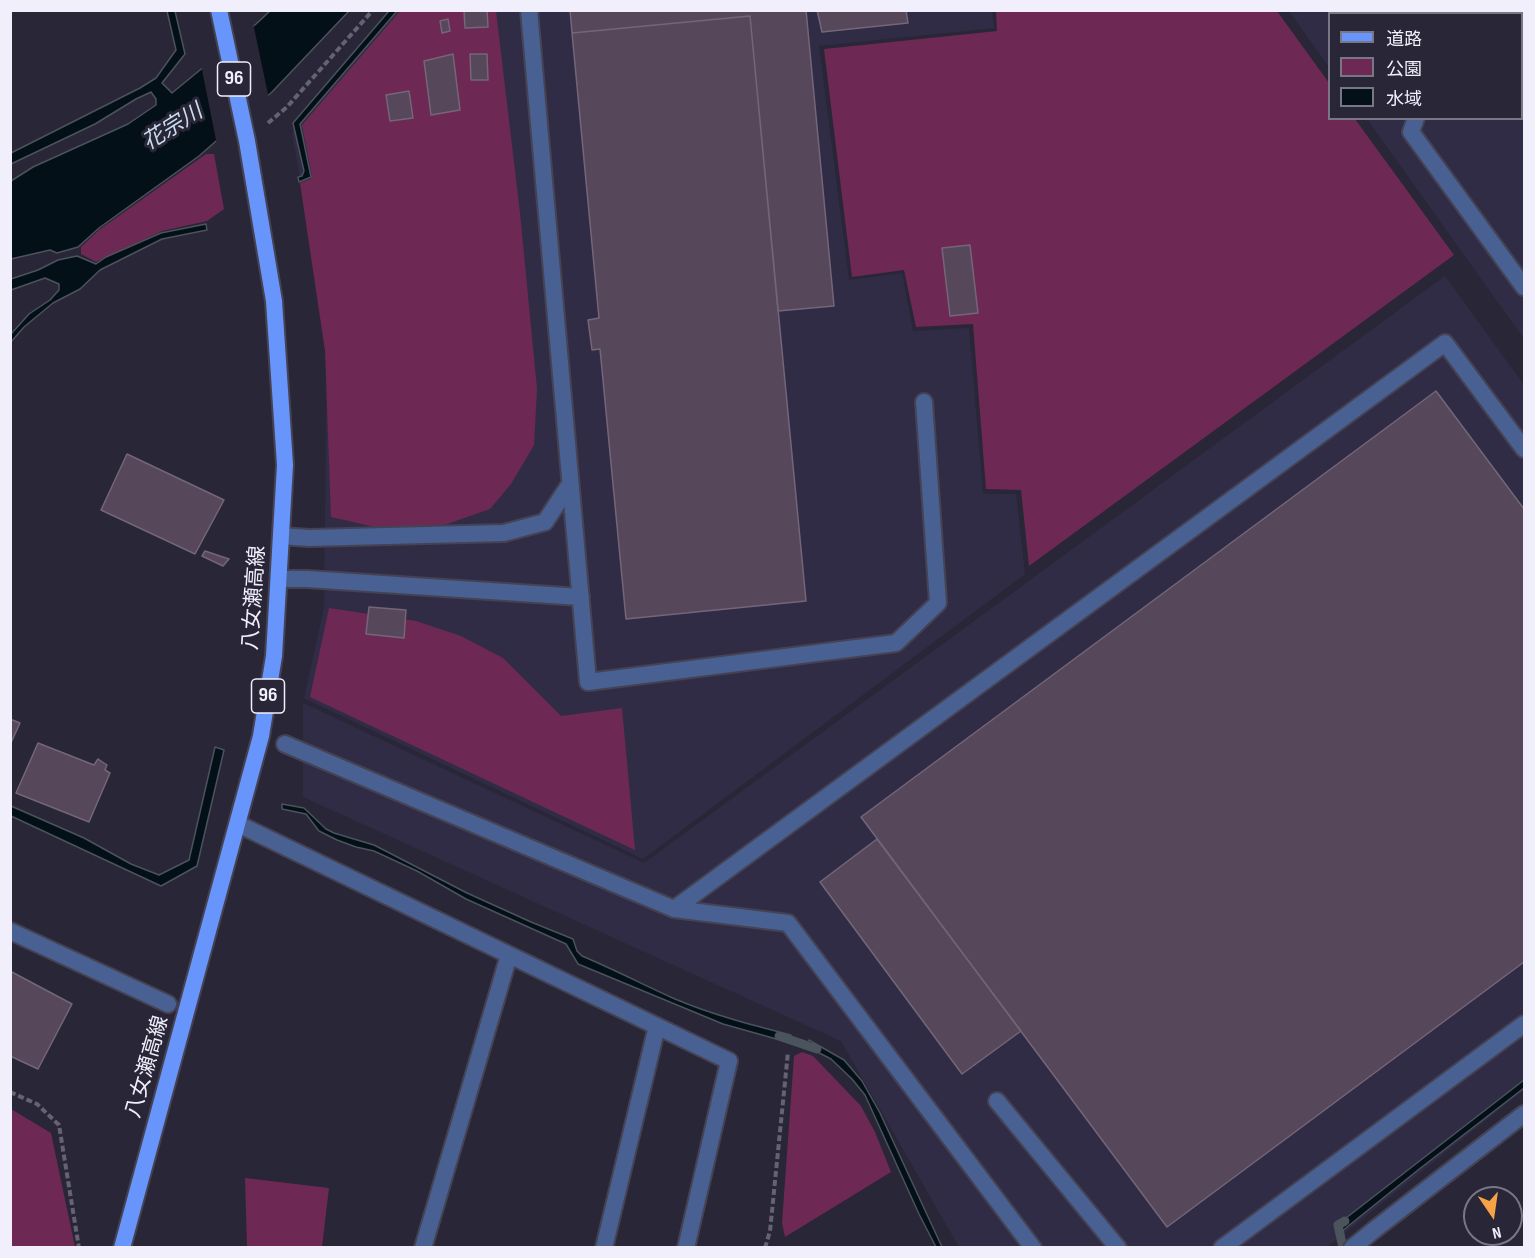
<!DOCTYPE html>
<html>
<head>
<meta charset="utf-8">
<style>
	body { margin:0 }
	#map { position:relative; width:1535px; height:1258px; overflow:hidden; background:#292638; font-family:"Sofia Sans Condensed","Noto Sans JP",sans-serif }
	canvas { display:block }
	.frame { position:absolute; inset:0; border:12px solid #f1effc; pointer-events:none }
	.legend { position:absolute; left:1328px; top:12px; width:195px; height:108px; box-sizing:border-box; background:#292638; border:2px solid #797686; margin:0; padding:8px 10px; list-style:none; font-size:18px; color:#f1effc }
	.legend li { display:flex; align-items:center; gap:12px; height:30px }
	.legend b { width:30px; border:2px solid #797686 }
	.north { position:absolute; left:1463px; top:1186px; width:60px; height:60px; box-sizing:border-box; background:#292638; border:2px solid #797686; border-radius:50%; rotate:167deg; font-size:16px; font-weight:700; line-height:24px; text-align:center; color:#f1effc }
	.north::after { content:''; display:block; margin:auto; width:21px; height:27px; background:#f5a346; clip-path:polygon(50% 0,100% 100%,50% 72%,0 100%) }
</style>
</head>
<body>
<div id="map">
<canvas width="1535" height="1258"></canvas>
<div class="frame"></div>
<ul class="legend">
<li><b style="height:8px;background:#6895fb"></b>道路</li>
<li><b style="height:16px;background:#6d2953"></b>公園</li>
<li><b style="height:16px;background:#041018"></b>水域</li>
</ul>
<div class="north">N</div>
</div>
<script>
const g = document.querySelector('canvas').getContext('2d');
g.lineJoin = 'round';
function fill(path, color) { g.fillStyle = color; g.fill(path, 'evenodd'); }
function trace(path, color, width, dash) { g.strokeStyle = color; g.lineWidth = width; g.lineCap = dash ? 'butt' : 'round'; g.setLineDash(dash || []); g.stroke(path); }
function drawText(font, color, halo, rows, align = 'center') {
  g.font = font + ' "Sofia Sans Condensed","Noto Sans JP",sans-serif'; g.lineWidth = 6; g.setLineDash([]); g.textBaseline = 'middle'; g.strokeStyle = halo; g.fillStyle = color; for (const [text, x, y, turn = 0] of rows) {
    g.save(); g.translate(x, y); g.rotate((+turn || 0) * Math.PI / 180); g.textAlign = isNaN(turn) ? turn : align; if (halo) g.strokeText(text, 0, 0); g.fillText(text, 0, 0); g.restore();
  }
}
fill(new Path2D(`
	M 397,11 L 992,11 L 994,28 L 819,46 L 849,280 L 902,273 L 913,331 L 969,328 L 983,494 L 1016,494 L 1025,574 L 643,859 L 304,698 L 324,608 L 327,336 L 292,133 Z
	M 1289,11 L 1524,11 L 1524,339 L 1367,119 L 1522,118 L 1522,14 L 1330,14 L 1329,67 Z
	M 1445,276 L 1524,385 L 1524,1090 L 1327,1247 L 959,1247 L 841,1041 L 303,797 L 303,703 L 644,863 Z`), '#312c45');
fill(new Path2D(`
	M 400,11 L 496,11 L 520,213 L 537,389 L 534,445 L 511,484 L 490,509 L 433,529 L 379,528 L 331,517 L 325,351 L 300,183 L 311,179 L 312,176 L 302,125 Z
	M 996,11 L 1277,11 L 1329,83 L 1330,118 L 1355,119 L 1454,255 L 1029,566 L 1021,490 L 986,489 L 973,324 L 916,327 L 904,270 L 852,277 L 824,49 L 997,31 Z
	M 206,154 L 214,154 L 224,209 L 207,221 L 162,231 L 96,262 L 81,254 L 81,247 L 99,230 Z
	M 329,608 L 416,621 L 461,636 L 503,658 L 561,716 L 622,708 L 635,850 L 310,697 Z
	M 802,1052 L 813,1056 L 861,1106 L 875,1132 L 891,1172 L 785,1237 L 782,1223 L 794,1056 Z
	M 11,1109 L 51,1133 L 75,1247 L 11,1247 Z
	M 245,1178 L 329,1188 L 322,1247 L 247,1247 Z`), '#6d2953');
const water = new Path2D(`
	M 167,11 L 175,11 L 185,54 L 162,83 L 172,93 L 256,24 L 270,11 L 349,11 L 272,92 L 199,156 L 99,228 L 78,247 L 57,253 L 50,250 L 11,259 L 11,181 L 33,167 L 128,124 L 156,105 L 156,99 L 151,92 L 136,99 L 95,124 L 11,164 L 11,153 L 140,88 L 156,78 L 176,50 Z
	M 389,11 L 397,11 L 300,124 L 311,177 L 299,182 L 298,177 L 302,176 L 304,171 L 293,123 Z
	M 206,224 L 207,230 L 162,239 L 100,270 L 80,289 L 53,303 L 24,327 L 11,342 L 11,334 L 29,314 L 50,300 L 59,290 L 59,284 L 45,278 L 11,290 L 11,279 L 38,270 L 58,260 L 77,256 L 96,264 L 106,257 L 161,233 Z
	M 215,747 L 224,750 L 197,866 L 161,886 L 11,816 L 11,806 L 84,838 L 131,864 L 159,875 L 189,860 Z
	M 282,804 L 304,808 L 326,829 L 334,833 L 374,845 L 467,893 L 531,922 L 573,939 L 577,951 L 582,956 C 613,969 644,985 675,999 C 713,1015 752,1025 791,1035 L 787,1042 L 723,1024 L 578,964 L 566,944 L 466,899 L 417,871 L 374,851 L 356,847 L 337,840 L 319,831 L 306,814 L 282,809 Z
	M 809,1040 L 844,1060 L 862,1081 L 880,1113 L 942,1247 L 936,1247 L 919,1214 L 865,1095 L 852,1079 L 831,1059 L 806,1046 Z
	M 1524,1080 L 1524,1088 L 1418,1170 L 1342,1231 L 1337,1225 Z`);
fill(water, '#041018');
trace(water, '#4b535c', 1.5);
fill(new Path2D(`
	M 253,23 L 269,99 L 217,145 L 201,65 Z`), '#292638');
trace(new Path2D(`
	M 779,1036 L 817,1049
	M 1343,1248 L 1338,1225 L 1345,1221`), '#4b535c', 9);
const building = new Path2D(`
	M 464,10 L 487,10 L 488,27 L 465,28 Z
	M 570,10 L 806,10 L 834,306 L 778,311 L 750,16 L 572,33 Z
	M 817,10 L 906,10 L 908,23 L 822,32 Z
	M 750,16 L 806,601 L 626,619 L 600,349 L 592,350 L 588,320 L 599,318 L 572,33 Z
	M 448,19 L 450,31 L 442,33 L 440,21 Z
	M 453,54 L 460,110 L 431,115 L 424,61 Z
	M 470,54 L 487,54 L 488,80 L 471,80 Z
	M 409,91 L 413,118 L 390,121 L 386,95 Z
	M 970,245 L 978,313 L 950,316 L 942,248 Z
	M 1436,391 L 1524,509 L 1524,962 L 1167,1227 L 861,817 Z
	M 127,454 L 224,500 L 195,554 L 101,510 Z
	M 205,551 L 229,559 L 223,566 L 202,556 Z
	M 369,607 L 406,610 L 404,638 L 366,634 Z
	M 10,719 L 20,723 L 10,745 Z
	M 38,743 L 94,765 L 98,759 L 107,765 L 105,770 L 110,773 L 89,822 L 16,793 Z
	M 877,839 L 1021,1031 L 962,1074 L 820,882 Z
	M 10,971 L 72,1004 L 38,1069 L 10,1056 Z`);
fill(building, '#56485a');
trace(building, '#746679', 1.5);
const service = new Path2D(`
	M 529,10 L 588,682 L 896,643 L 938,603 L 924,402
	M 1522,24 L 1524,21
	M 1416,118 L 1411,132 L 1524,287
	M 281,536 L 309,538 L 504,533 L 545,522 L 570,484
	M 279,579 L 307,579 L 581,597
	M 285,744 L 674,909 L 788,923 L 1033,1248
	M 238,824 L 729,1061 L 686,1248
	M 674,909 L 1445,343 L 1524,449
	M 10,931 L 168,1004
	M 997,1101 L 1118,1248
	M 423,1248 L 509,955
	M 604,1248 L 657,1026
	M 1222,1248 L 1524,1024`);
const tertiary = new Path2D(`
	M 1352,1248 L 1374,1230 L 1524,1114`);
const primary = new Path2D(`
	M 122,1248 L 261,736 L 274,656 L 285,465 L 274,301 L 247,141 L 219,10`);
trace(service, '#454253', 20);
trace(tertiary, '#454253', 20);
trace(primary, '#454253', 20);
trace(new Path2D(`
	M 268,123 L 287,107 L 373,10
	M 10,1092 L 37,1104 L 59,1125 L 79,1248
	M 765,1248 L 770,1231 L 788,1052`), '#656273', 4, [6, 3]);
trace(service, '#496092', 16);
trace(tertiary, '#496092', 16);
trace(primary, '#6895fb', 16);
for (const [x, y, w] of [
	[234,79,33],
	[268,696,33]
]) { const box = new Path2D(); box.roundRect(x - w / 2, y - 17, w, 34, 4.5); g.fillStyle = '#292638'; g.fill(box); trace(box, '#f1effc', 1.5); }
drawText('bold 20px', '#f1effc', null, [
	["96",234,79],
	["96",268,696]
]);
drawText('21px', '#f1effc', '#292638', [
	["八女瀬高線",255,598,-86],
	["八女瀬高線",148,1067,-74]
]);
drawText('italic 22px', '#c8deed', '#292638', [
	["花宗川",173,128,-32]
]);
</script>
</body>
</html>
